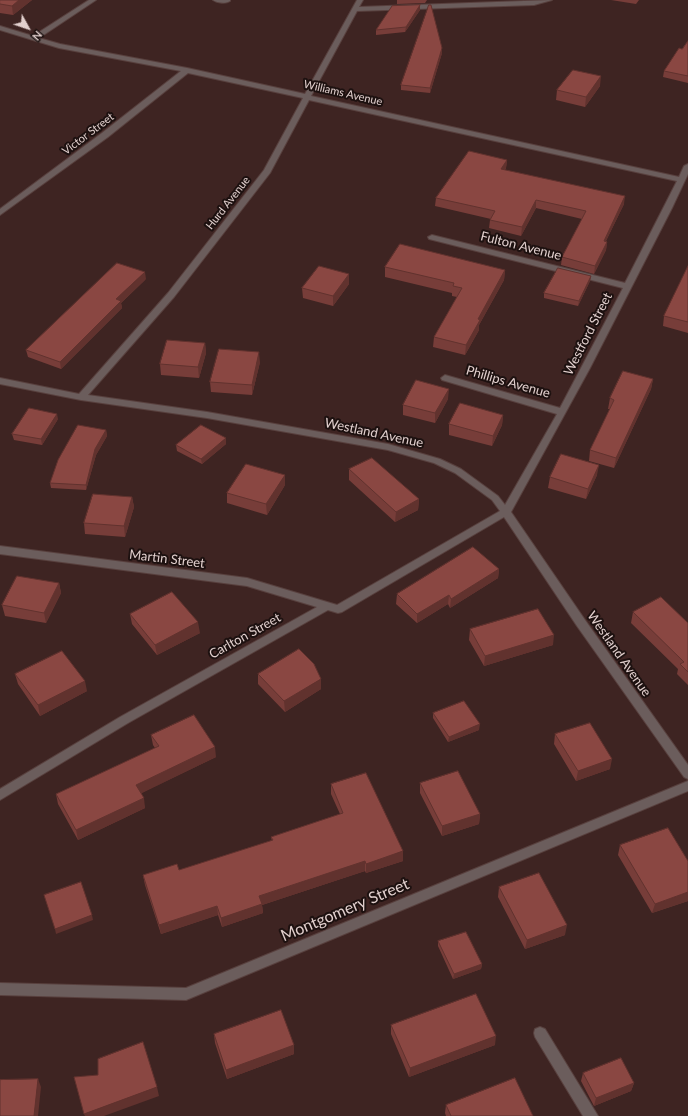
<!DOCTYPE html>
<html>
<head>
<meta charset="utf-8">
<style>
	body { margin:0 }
	#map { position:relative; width:688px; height:1116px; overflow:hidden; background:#3e2422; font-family:Lato,sans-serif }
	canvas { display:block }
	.north { position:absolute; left:8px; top:8px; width:40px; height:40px; -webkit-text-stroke:3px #1d1110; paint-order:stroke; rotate:130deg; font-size:11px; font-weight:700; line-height:16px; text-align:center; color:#e2d0ce }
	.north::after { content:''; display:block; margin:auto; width:14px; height:18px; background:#e2d0ce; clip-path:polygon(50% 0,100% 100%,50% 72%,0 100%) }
</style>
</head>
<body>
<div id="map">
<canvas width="688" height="1116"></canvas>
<div class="north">N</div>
</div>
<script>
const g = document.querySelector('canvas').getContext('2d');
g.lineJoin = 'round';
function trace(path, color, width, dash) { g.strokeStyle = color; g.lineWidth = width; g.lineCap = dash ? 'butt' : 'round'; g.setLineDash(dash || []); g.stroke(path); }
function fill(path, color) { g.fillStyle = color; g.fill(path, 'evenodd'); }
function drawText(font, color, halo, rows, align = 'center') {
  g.font = font + ' Lato,sans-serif'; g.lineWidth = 4; g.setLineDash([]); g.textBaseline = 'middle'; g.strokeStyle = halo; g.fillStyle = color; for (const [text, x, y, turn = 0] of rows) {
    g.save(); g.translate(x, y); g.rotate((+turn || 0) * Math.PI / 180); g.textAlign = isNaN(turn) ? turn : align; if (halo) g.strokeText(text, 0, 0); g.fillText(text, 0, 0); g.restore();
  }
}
const minor = new Path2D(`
	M 89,0 L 96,0 L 39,38 L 60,44 L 187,68 L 305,94 L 357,0 L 363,0 L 359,7 L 552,0 L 534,5 L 357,11 L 311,96 L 679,177 L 684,166 L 688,164 L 688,174 L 672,208 L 590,368 L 511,512 L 585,620 L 688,765 L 688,779 L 684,777 L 577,626 L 504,517 L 342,612 L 338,613 L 328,610 L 128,723 L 0,800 L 0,789 L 120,717 L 317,607 L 247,586 L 0,554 L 0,546 L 247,578 L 337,605 L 500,511 L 492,500 L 455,473 L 434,463 L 388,450 L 207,418 L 81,400 L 0,384 L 0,378 L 79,394 L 168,293 L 264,170 L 303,98 L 188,73 L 108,137 L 0,215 L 0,209 L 102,133 L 181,71 L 59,48 L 0,30 L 0,26 L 33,36 ZM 309,100 L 677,181 L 625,283 L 432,235 L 428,237 L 429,239 L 623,288 L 560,408 L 445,375 L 441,378 L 442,380 L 557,414 L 505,505 L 498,496 L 461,469 L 440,459 L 388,444 L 207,412 L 88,395 L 174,297 L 270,173 Z
	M 213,0 L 230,0 L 230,1 C 226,4 217,3 213,0 Z
	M 688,781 L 688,791 L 186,1000 L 0,995 L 0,983 L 186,988 Z
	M 540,1027 L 545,1029 L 598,1116 L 583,1116 L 535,1037 L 534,1033 L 535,1029 Z`);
trace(minor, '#58403e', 2);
fill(minor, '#6b5d5c');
fill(new Path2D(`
	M 0,0 L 32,0 L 13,15 L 0,13 Z
	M 397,0 L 427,0 L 425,3 L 397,4 Z
	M 611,0 L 639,0 L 636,4 Z
	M 420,5 L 420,10 L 405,32 L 376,35 L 376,30 Z
	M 688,41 L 688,83 L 663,77 L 664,71 L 682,49 Z
	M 442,53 L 430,93 L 401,90 L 401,85 Z
	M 600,86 L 585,107 L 556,100 L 557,90 Z
	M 507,160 L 506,168 L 505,170 L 624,204 L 606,241 L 607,242 L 606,250 L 594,274 L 561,265 L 562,257 L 582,219 L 536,208 L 521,236 L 489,228 L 490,220 L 491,219 L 435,206 L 436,198 Z
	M 688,266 L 688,333 L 663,326 L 664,316 Z
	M 385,267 L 505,270 L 504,280 L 479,325 L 479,330 L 465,355 L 433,347 L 434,337 L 457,297 L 452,296 L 452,293 L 385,277 Z
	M 349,274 L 349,284 L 333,306 L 303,298 L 302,288 Z
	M 591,276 L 590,281 L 578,306 L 544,298 L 544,293 Z
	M 146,279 L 121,303 L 122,308 L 61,369 L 28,357 L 26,350 Z
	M 205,343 L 206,353 L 199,378 L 161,375 L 160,364 Z
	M 260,362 L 252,395 L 211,392 L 210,382 Z
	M 653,379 L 651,389 L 614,468 L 589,461 L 590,450 L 610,409 L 608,409 L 610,398 Z
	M 448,399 L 435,423 L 403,415 L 403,405 Z
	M 503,415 L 502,425 L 492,446 L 449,435 L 449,424 Z
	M 58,419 L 42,445 L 14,440 L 12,434 Z
	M 106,430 L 107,436 L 96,455 L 86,490 L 51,488 L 50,483 Z
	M 226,444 L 202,464 L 177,451 L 176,445 Z
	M 349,469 L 419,499 L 418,510 L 395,522 L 349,480 Z
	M 597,475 L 586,499 L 548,488 L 550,477 Z
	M 285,485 L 267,515 L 227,503 L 227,493 Z
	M 132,497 L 134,507 L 125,537 L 85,534 L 84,523 Z
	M 499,569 L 498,578 L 450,608 L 448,604 L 417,623 L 396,604 L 397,594 Z
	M 59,583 L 61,593 L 46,623 L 5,616 L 2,605 Z
	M 633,612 L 688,623 L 688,685 L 677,674 L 678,669 L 631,623 Z
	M 130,614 L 200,633 L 157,655 L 132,624 Z
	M 470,629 L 553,645 L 484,666 L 469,640 Z
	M 15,674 L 87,691 L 40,716 L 18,684 Z
	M 258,674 L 321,689 L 285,712 L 258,684 Z
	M 433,713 L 479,730 L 448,742 L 433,718 Z
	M 555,734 L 610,769 L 576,781 L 554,744 Z
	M 151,735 L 216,757 L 141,793 L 145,808 L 78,840 L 58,804 L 56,794 L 155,748 L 153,745 Z
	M 420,783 L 480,814 L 479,824 L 442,836 L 420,793 Z
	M 331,784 L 403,861 L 366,873 L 365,871 L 262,905 L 263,913 L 222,927 L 218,915 L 161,934 L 145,885 L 143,875 L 179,870 L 272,841 L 271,837 L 340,814 L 331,794 Z
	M 620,845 L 688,861 L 688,901 L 652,913 L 618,855 Z
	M 499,887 L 565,935 L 525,949 L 498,897 Z
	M 438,941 L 482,964 L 481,969 L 453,979 L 438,946 Z
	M 391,1025 L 495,1045 L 409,1077 L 391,1034 Z
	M 214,1034 L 294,1045 L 294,1054 L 227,1079 L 215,1043 Z
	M 583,1073 L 634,1083 L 631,1091 L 594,1106 L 581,1081 Z
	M 446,1105 L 533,1116 L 446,1116 L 445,1113 Z`), '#773d39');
fill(new Path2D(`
	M 19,0 L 32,0 L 13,15 L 12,6 Z
	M 420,5 L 420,10 L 405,32 L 406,27 Z
	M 442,48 L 442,53 L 430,93 L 430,88 Z
	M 601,76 L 600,86 L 585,107 L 586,97 Z
	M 507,160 L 506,168 L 500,177 L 501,169 Z
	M 625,196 L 624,204 L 602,249 L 604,241 Z
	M 536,200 L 536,208 L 521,236 L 522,227 Z
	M 607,242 L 606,250 L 594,274 L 595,266 Z
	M 505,270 L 504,280 L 479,325 L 479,330 L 465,355 L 466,345 L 478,319 Z
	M 145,272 L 146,279 L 121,303 L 122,308 L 61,369 L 60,362 L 116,299 Z
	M 349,274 L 349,284 L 333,306 L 333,296 Z
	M 591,276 L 590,281 L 578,306 L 579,301 Z
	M 205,343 L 206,353 L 199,378 L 198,367 Z
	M 259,352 L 260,362 L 252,395 L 252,385 Z
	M 653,379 L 651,389 L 614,468 L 616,458 Z
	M 449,389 L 448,399 L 435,423 L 435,413 Z
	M 57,414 L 58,419 L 42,445 L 41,439 Z
	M 503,415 L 502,425 L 492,446 L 493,436 Z
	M 106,430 L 107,436 L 96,455 L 86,490 L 86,485 L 95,449 Z
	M 226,438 L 226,444 L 202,464 L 201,459 Z
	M 599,465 L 597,475 L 586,499 L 588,489 Z
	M 285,475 L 285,485 L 267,515 L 266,504 Z
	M 132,497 L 134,507 L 125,537 L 124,526 Z
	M 419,499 L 418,510 L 395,522 L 396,512 Z
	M 499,569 L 498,578 L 450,608 L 451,599 Z
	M 59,583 L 61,593 L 46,623 L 44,613 Z
	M 449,595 L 448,604 L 417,623 L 417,614 Z
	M 198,622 L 200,633 L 157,655 L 155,645 Z
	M 554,635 L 553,645 L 484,666 L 485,656 Z
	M 321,679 L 321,689 L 285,712 L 284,701 Z
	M 85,681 L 87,691 L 40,716 L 38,705 Z
	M 480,724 L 479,730 L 448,742 L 449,737 Z
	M 215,747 L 216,757 L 138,795 L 136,785 Z
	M 612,759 L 610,769 L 576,781 L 578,771 Z
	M 144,798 L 145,808 L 78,840 L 76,830 Z
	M 480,814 L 479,824 L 442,836 L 442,826 Z
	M 403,851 L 403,861 L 366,873 L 366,864 Z
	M 365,861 L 365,871 L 262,905 L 263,913 L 222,927 L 221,918 L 259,896 Z
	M 688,892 L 688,901 L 652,913 L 655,904 Z
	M 217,906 L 218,915 L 161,934 L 159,925 Z
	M 92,915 L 93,920 L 56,934 L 55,929 Z
	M 567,925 L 565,935 L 525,949 L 527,940 Z
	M 482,964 L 481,969 L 453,979 L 454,974 Z
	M 496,1036 L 495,1045 L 409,1077 L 410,1068 Z
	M 294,1045 L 294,1054 L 227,1079 L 226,1070 Z
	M 38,1079 L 41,1087 L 38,1116 L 34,1116 Z
	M 634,1083 L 631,1091 L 594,1106 L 596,1098 Z
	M 157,1087 L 159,1096 L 104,1116 L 85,1116 L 84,1114 Z`), '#61322e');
const building = new Path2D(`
	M 0,0 L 19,0 L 12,6 L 0,4 Z
	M 420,5 L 406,27 L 376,30 L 392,6 Z
	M 429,5 L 431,5 L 442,48 L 430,88 L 401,85 Z
	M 688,41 L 688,76 L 664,71 L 679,48 L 682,49 Z
	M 573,70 L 601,76 L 586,97 L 557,90 Z
	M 469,151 L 507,160 L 501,169 L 625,196 L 604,241 L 607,242 L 595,266 L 562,257 L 586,211 L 536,200 L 522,227 L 490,220 L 495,211 L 436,198 Z
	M 400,244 L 505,270 L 478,319 L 480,320 L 466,345 L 434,337 L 462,288 L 453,286 L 454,283 L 385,267 Z
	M 117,263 L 145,272 L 116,299 L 121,301 L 60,362 L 26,350 Z
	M 319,266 L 349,274 L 333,296 L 302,288 Z
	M 688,266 L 688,322 L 664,316 Z
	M 558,268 L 591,276 L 579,301 L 544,293 Z
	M 167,340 L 205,343 L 198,367 L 160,364 Z
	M 219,349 L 259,352 L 252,385 L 210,382 Z
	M 623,371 L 653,379 L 616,458 L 590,450 L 614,400 L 610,398 Z
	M 416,380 L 449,389 L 435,413 L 403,405 Z
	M 460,403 L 503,415 L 493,436 L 449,424 Z
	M 29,408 L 57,414 L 41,439 L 12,434 Z
	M 78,425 L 106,430 L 95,449 L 86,485 L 50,483 L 58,460 Z
	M 201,425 L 226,438 L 201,459 L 176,445 Z
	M 561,454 L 599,465 L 588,489 L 550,477 Z
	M 372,458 L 419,499 L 396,512 L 349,469 Z
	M 246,464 L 285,475 L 266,504 L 227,493 Z
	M 93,494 L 132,497 L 124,526 L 84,523 Z
	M 473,547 L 499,569 L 451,599 L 449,595 L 417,614 L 397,594 Z
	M 17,576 L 59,583 L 44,613 L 2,605 Z
	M 172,592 L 198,622 L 155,645 L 130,614 Z
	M 661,597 L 688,623 L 688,672 L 680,664 L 684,662 L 633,612 Z
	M 538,609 L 554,635 L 485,656 L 470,629 Z
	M 299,649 L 314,664 L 321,679 L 284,701 L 258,674 Z
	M 62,651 L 85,681 L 38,705 L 15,674 Z
	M 464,701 L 480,724 L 449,737 L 433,713 Z
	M 194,715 L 215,747 L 136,785 L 144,798 L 76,830 L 56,794 L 159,746 L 151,735 Z
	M 590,723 L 612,759 L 578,771 L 555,734 Z
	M 458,771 L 480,814 L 442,826 L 420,783 Z
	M 366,773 L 403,851 L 366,864 L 365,861 L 259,896 L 262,904 L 221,918 L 217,906 L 159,925 L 143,875 L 177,864 L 179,870 L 273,840 L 271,837 L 343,813 L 331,784 Z
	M 668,828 L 688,861 L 688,892 L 655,904 L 620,845 Z
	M 539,873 L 567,925 L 527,940 L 499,887 Z
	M 81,882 L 92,915 L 55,929 L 44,895 Z
	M 466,932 L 482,964 L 454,974 L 438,941 Z
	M 476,994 L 496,1036 L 410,1068 L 391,1025 Z
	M 281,1010 L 294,1045 L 226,1070 L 214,1034 Z
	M 143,1042 L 157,1087 L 84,1114 L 74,1077 L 98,1075 L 98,1059 Z
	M 621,1058 L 634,1083 L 596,1098 L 583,1073 Z
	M 515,1078 L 533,1116 L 451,1116 L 446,1105 Z
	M 38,1079 L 34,1116 L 0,1116 L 0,1080 Z`);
fill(building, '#8a4742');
trace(building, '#61322e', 1);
drawText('11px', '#e2d0ce', '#1d1110', [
	["Williams Avenue",343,93,13],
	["Victor Street",88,134,-37],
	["Hurd Avenue",228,203,-52]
]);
drawText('13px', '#e2d0ce', '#1d1110', [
	["Fulton Avenue",521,246,14],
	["Westford Street",588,334,-63],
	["Phillips Avenue",508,382,16],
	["Westland Avenue",374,433,12],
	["Martin Street",167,559,7],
	["Carlton Street",245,636,-29],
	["Westland Avenue",619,654,55]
]);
drawText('16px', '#e2d0ce', '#1d1110', [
	["Montgomery Street",345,910,-23]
]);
</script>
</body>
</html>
